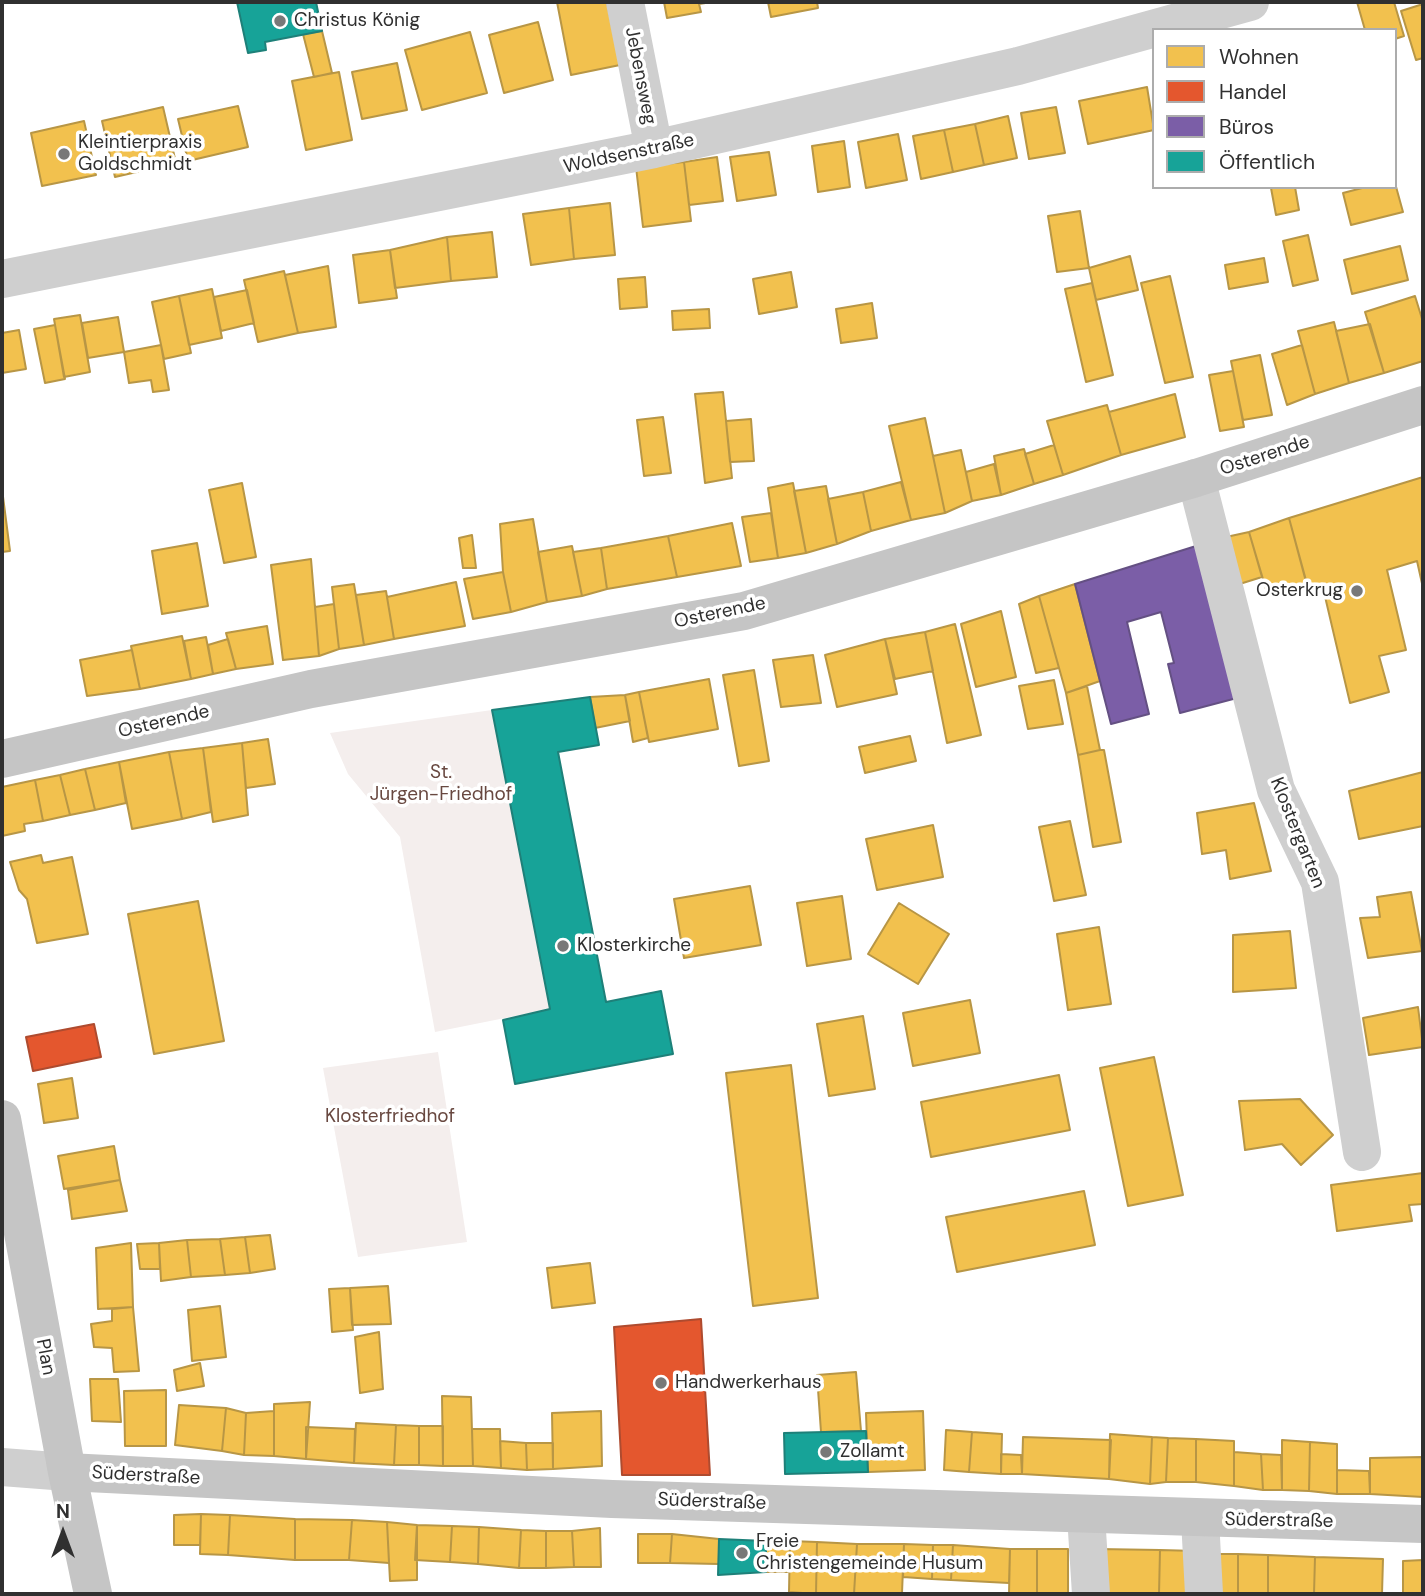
<!DOCTYPE html>
<html>
<head>
<meta charset="utf-8">
<style>
	body { margin:0 }
	#map { position:relative; width:1425px; height:1596px; overflow:hidden; background:#fff; font-family:"DM Sans",sans-serif }
	canvas { display:block }
	.frame { position:absolute; inset:0; border:4px solid #303030; pointer-events:none }
	.legend { position:absolute; left:1152px; top:28px; width:245px; height:161px; box-sizing:border-box; background:#fff; border:2px solid #acacac; margin:0; padding:9px 12px; list-style:none; font-size:21px; color:#303030 }
	.legend li { display:flex; align-items:center; gap:14px; height:35px }
	.legend b { width:35px; border:2px solid #acacac }
	.north { position:absolute; left:28px; top:1498px; width:70px; height:70px; -webkit-text-stroke:5px #fff; paint-order:stroke; rotate:0deg; font-size:19px; font-weight:700; line-height:28px; text-align:center; color:#303030 }
	.north::after { content:''; display:block; margin:auto; width:24px; height:32px; background:#303030; clip-path:polygon(50% 0,100% 100%,50% 72%,0 100%) }
</style>
</head>
<body>
<div id="map">
<canvas width="1425" height="1596"></canvas>
<div class="frame"></div>
<ul class="legend">
<li><b style="height:19px;background:#f2c14e"></b>Wohnen</li>
<li><b style="height:19px;background:#e4572e"></b>Handel</li>
<li><b style="height:19px;background:#7b5ea7"></b>Büros</li>
<li><b style="height:19px;background:#17a398"></b>Öffentlich</li>
</ul>
<div class="north">N</div>
</div>
<script>
const g = document.querySelector('canvas').getContext('2d');
g.lineJoin = 'round';
function fill(path, color) { g.fillStyle = color; g.fill(path, 'evenodd'); }
function trace(path, color, width, dash) { g.strokeStyle = color; g.lineWidth = width; g.lineCap = dash ? 'butt' : 'round'; g.setLineDash(dash || []); g.stroke(path); }
function drawText(font, color, halo, rows, align = 'center') {
  g.font = font + ' "DM Sans",sans-serif'; g.lineWidth = 7; g.setLineDash([]); g.textBaseline = 'middle'; g.strokeStyle = halo; g.fillStyle = color; for (const [text, x, y, turn = 0] of rows) {
    g.save(); g.translate(x, y); g.rotate((+turn || 0) * Math.PI / 180); g.textAlign = isNaN(turn) ? turn : align; if (halo) g.strokeText(text, 0, 0); g.fillText(text, 0, 0); g.restore();
  }
}
fill(new Path2D(`
	M 492,710 L 550,1009 L 435,1032 L 400,837 L 348,774 L 330,733 Z
	M 438,1052 L 467,1242 L 358,1257 L 323,1068 Z`), '#f4eeed');
const homes = new Path2D(`
	M 557,2 L 607,2 L 620,65 L 571,75 Z
	M 664,2 L 712,2 L 699,4 L 701,12 L 667,18 Z
	M 768,2 L 817,2 L 818,8 L 771,17 Z
	M 1357,2 L 1394,2 L 1404,36 L 1395,39 L 1395,30 L 1365,30 Z
	M 1423,4 L 1423,58 L 1416,60 L 1401,11 Z
	M 538,22 L 553,80 L 504,93 L 489,35 Z
	M 322,31 L 332,73 L 314,77 L 303,34 Z
	M 470,32 L 487,93 L 422,110 L 405,50 Z
	M 397,63 L 407,110 L 362,119 L 352,72 Z
	M 339,72 L 352,140 L 306,150 L 292,81 Z
	M 1147,87 L 1154,130 L 1088,144 L 1079,101 Z
	M 238,106 L 248,147 L 188,161 L 178,119 Z
	M 163,107 L 176,163 L 115,177 L 102,121 Z
	M 1056,107 L 1065,153 L 1029,159 L 1021,113 Z
	M 1008,116 L 1017,158 L 984,165 L 975,124 Z
	M 84,121 L 96,175 L 42,186 L 31,133 Z
	M 975,124 L 984,165 L 953,172 L 944,130 Z
	M 944,130 L 953,172 L 921,179 L 913,136 Z
	M 898,134 L 907,180 L 866,188 L 858,142 Z
	M 844,141 L 850,187 L 818,192 L 812,146 Z
	M 769,152 L 776,195 L 737,201 L 730,157 Z
	M 717,157 L 723,201 L 689,205 L 684,162 Z
	M 684,162 L 691,221 L 643,227 L 636,167 Z
	M 1395,183 L 1403,212 L 1351,225 L 1343,193 L 1366,187 L 1395,187 Z
	M 1295,187 L 1299,210 L 1276,215 L 1271,188 Z
	M 610,203 L 615,255 L 574,259 L 569,208 Z
	M 569,208 L 574,259 L 531,265 L 523,214 Z
	M 1080,211 L 1089,268 L 1057,272 L 1048,216 Z
	M 492,232 L 497,277 L 451,281 L 447,237 Z
	M 1308,235 L 1318,280 L 1293,286 L 1283,241 Z
	M 447,237 L 451,281 L 395,288 L 390,250 Z
	M 1400,246 L 1408,280 L 1352,294 L 1344,260 Z
	M 390,250 L 397,298 L 359,303 L 353,255 Z
	M 1130,256 L 1138,290 L 1096,300 L 1089,268 Z
	M 1264,258 L 1268,282 L 1229,289 L 1225,265 Z
	M 328,266 L 336,327 L 298,333 L 285,275 Z
	M 284,271 L 298,333 L 258,342 L 244,280 Z
	M 791,272 L 797,307 L 759,314 L 753,279 Z
	M 1170,276 L 1193,377 L 1165,383 L 1141,283 Z
	M 645,277 L 647,307 L 620,309 L 618,279 Z
	M 1092,283 L 1113,375 L 1086,382 L 1065,289 Z
	M 212,289 L 222,338 L 189,345 L 179,296 Z
	M 247,290 L 254,323 L 221,331 L 214,297 Z
	M 179,296 L 191,353 L 164,359 L 152,302 Z
	M 1415,296 L 1423,322 L 1423,361 L 1384,373 L 1365,312 Z
	M 872,303 L 877,338 L 841,343 L 836,309 Z
	M 709,309 L 710,328 L 673,330 L 672,311 Z
	M 80,315 L 90,372 L 64,377 L 54,319 Z
	M 118,317 L 124,352 L 88,358 L 82,323 Z
	M 1334,322 L 1349,383 L 1315,394 L 1298,331 Z
	M 1370,324 L 1384,373 L 1349,383 L 1336,331 Z
	M 55,325 L 65,379 L 45,383 L 34,329 Z
	M 19,330 L 26,369 L 2,373 L 2,333 Z
	M 161,345 L 169,390 L 153,392 L 151,380 L 129,383 L 124,352 Z
	M 1302,345 L 1315,394 L 1287,405 L 1272,354 Z
	M 1260,355 L 1272,415 L 1243,420 L 1231,361 Z
	M 1233,371 L 1244,427 L 1220,431 L 1209,375 Z
	M 723,392 L 732,478 L 705,483 L 695,394 Z
	M 1175,394 L 1185,437 L 1121,455 L 1109,412 Z
	M 1107,405 L 1121,455 L 1063,475 L 1047,421 Z
	M 663,417 L 671,473 L 644,476 L 637,420 Z
	M 925,418 L 945,513 L 911,520 L 889,426 Z
	M 751,419 L 754,461 L 730,462 L 726,421 Z
	M 1054,445 L 1063,475 L 1034,484 L 1025,454 Z
	M 1024,449 L 1034,484 L 1001,495 L 994,456 Z
	M 961,450 L 972,501 L 945,513 L 933,456 Z
	M 994,464 L 1001,495 L 972,501 L 966,472 Z
	M 1423,477 L 1423,588 L 1417,561 L 1387,570 L 1406,650 L 1379,656 L 1389,692 L 1350,703 L 1323,588 L 1309,593 L 1289,518 Z
	M 901,482 L 911,520 L 871,531 L 863,492 Z
	M 242,483 L 256,557 L 224,563 L 209,490 Z
	M 793,483 L 806,553 L 778,558 L 768,488 Z
	M 826,486 L 837,544 L 806,553 L 794,491 Z
	M 2,489 L 10,551 L 2,552 Z
	M 863,492 L 871,531 L 837,544 L 828,499 Z
	M 771,513 L 778,558 L 750,562 L 742,517 Z
	M 1289,518 L 1307,584 L 1268,596 L 1249,532 Z
	M 533,519 L 547,602 L 511,612 L 503,572 L 500,524 Z
	M 732,523 L 741,566 L 677,577 L 668,536 Z
	M 1249,532 L 1262,577 L 1230,587 L 1217,539 Z
	M 472,535 L 476,568 L 463,568 L 459,538 Z
	M 668,536 L 677,577 L 607,589 L 601,548 Z
	M 197,543 L 208,606 L 162,614 L 152,551 Z
	M 572,546 L 582,596 L 547,602 L 538,552 Z
	M 601,548 L 607,589 L 582,596 L 573,552 Z
	M 311,559 L 319,656 L 283,660 L 271,565 Z
	M 503,572 L 511,612 L 473,619 L 464,579 Z
	M 456,582 L 465,626 L 394,639 L 387,597 Z
	M 354,584 L 364,645 L 339,649 L 332,587 Z
	M 1075,584 L 1100,681 L 1066,693 L 1039,596 Z
	M 386,591 L 394,639 L 364,645 L 356,595 Z
	M 1039,596 L 1059,668 L 1036,673 L 1019,604 Z
	M 334,604 L 339,649 L 319,656 L 315,607 Z
	M 1001,611 L 1016,677 L 976,687 L 961,624 Z
	M 955,624 L 981,735 L 947,743 L 925,632 Z
	M 267,626 L 273,664 L 236,669 L 226,633 Z
	M 925,632 L 933,671 L 895,679 L 885,639 Z
	M 182,636 L 191,679 L 140,689 L 131,646 Z
	M 206,637 L 213,674 L 191,679 L 184,641 Z
	M 228,639 L 236,669 L 213,674 L 208,645 Z
	M 885,639 L 897,694 L 837,707 L 825,655 Z
	M 132,650 L 140,689 L 87,696 L 80,660 Z
	M 813,655 L 821,703 L 781,707 L 773,660 Z
	M 754,670 L 769,761 L 739,766 L 723,675 Z
	M 709,679 L 718,729 L 649,742 L 639,692 Z
	M 1054,680 L 1063,724 L 1028,729 L 1019,686 Z
	M 1087,686 L 1100,750 L 1078,755 L 1066,693 Z
	M 639,692 L 648,738 L 633,742 L 625,695 Z
	M 625,695 L 630,721 L 595,728 L 590,697 Z
	M 910,736 L 916,761 L 865,773 L 859,747 Z
	M 268,739 L 275,784 L 246,788 L 242,743 Z
	M 242,743 L 248,815 L 213,822 L 203,748 Z
	M 203,748 L 211,812 L 182,819 L 169,752 Z
	M 1100,750 L 1104,750 L 1121,842 L 1093,847 L 1078,755 Z
	M 169,752 L 182,819 L 132,829 L 119,762 Z
	M 119,762 L 126,803 L 95,810 L 85,769 Z
	M 85,769 L 95,810 L 70,815 L 60,775 Z
	M 1423,772 L 1423,826 L 1359,839 L 1349,791 Z
	M 60,775 L 70,815 L 43,821 L 35,780 Z
	M 35,780 L 43,821 L 24,824 L 25,831 L 2,836 L 2,787 Z
	M 1254,803 L 1271,871 L 1230,879 L 1226,850 L 1202,854 L 1197,813 Z
	M 1070,821 L 1086,895 L 1054,901 L 1039,827 Z
	M 933,825 L 943,877 L 877,890 L 866,839 Z
	M 41,855 L 43,863 L 72,857 L 88,934 L 37,943 L 27,899 L 19,890 L 10,862 Z
	M 750,886 L 761,945 L 684,958 L 674,899 Z
	M 1411,892 L 1422,951 L 1368,958 L 1360,918 L 1380,917 L 1377,897 Z
	M 842,896 L 851,959 L 807,966 L 797,903 Z
	M 198,901 L 224,1041 L 154,1054 L 128,914 Z
	M 899,903 L 949,934 L 918,984 L 868,954 Z
	M 1099,927 L 1111,1004 L 1068,1010 L 1057,934 Z
	M 1290,931 L 1296,988 L 1233,992 L 1233,935 Z
	M 970,1000 L 980,1053 L 913,1066 L 903,1013 Z
	M 1418,1007 L 1423,1047 L 1369,1055 L 1363,1018 Z
	M 863,1016 L 875,1089 L 829,1096 L 817,1024 Z
	M 1154,1057 L 1183,1195 L 1128,1206 L 1100,1068 Z
	M 791,1065 L 818,1298 L 753,1306 L 726,1073 Z
	M 1059,1075 L 1070,1130 L 931,1157 L 921,1102 Z
	M 72,1078 L 78,1118 L 44,1123 L 38,1084 Z
	M 1300,1099 L 1333,1135 L 1301,1165 L 1282,1144 L 1245,1150 L 1239,1101 Z
	M 114,1146 L 120,1180 L 64,1189 L 58,1156 Z
	M 1423,1173 L 1423,1204 L 1409,1205 L 1412,1221 L 1337,1231 L 1331,1185 Z
	M 120,1180 L 127,1211 L 72,1219 L 68,1190 Z
	M 1084,1191 L 1095,1245 L 957,1272 L 946,1217 Z
	M 270,1235 L 275,1269 L 250,1273 L 245,1237 Z
	M 245,1237 L 250,1273 L 225,1275 L 220,1239 Z
	M 220,1239 L 225,1275 L 191,1277 L 187,1240 Z
	M 187,1240 L 191,1277 L 161,1281 L 159,1243 Z
	M 131,1243 L 133,1307 L 98,1309 L 96,1248 Z
	M 159,1243 L 160,1269 L 140,1269 L 137,1244 Z
	M 590,1263 L 595,1303 L 552,1308 L 547,1268 Z
	M 388,1286 L 391,1324 L 352,1325 L 350,1288 Z
	M 350,1288 L 353,1330 L 332,1332 L 329,1289 Z
	M 220,1306 L 226,1357 L 192,1361 L 188,1310 Z
	M 133,1307 L 139,1371 L 114,1372 L 112,1348 L 94,1347 L 91,1324 L 112,1321 L 112,1309 Z
	M 379,1332 L 383,1389 L 360,1393 L 355,1337 Z
	M 200,1363 L 204,1386 L 177,1391 L 174,1370 Z
	M 856,1372 L 861,1431 L 821,1432 L 817,1375 Z
	M 90,1379 L 118,1379 L 121,1422 L 92,1421 Z
	M 166,1390 L 166,1446 L 125,1446 L 124,1391 Z
	M 442,1396 L 471,1397 L 473,1466 L 443,1466 Z
	M 310,1402 L 306,1459 L 274,1456 L 274,1404 Z
	M 179,1405 L 226,1408 L 222,1451 L 175,1445 Z
	M 226,1408 L 246,1413 L 244,1455 L 222,1451 Z
	M 274,1411 L 274,1456 L 244,1455 L 246,1413 Z
	M 601,1411 L 602,1466 L 553,1469 L 552,1413 Z
	M 923,1411 L 925,1470 L 868,1472 L 866,1413 Z
	M 356,1423 L 396,1425 L 394,1465 L 354,1463 Z
	M 396,1425 L 419,1426 L 419,1465 L 394,1465 Z
	M 419,1426 L 443,1426 L 443,1466 L 419,1465 Z
	M 306,1427 L 355,1429 L 354,1463 L 306,1459 Z
	M 472,1429 L 500,1429 L 501,1468 L 473,1466 Z
	M 946,1430 L 972,1432 L 969,1472 L 944,1470 Z
	M 972,1432 L 1002,1434 L 1001,1474 L 969,1472 Z
	M 1110,1434 L 1152,1437 L 1150,1484 L 1109,1479 Z
	M 1023,1437 L 1111,1440 L 1109,1479 L 1022,1474 Z
	M 1152,1437 L 1168,1438 L 1166,1482 L 1150,1484 Z
	M 1168,1438 L 1196,1439 L 1196,1482 L 1166,1482 Z
	M 1196,1439 L 1234,1441 L 1234,1486 L 1196,1482 Z
	M 1282,1440 L 1310,1442 L 1309,1491 L 1282,1490 Z
	M 500,1441 L 526,1443 L 527,1470 L 501,1468 Z
	M 1310,1442 L 1337,1444 L 1337,1494 L 1309,1491 Z
	M 526,1443 L 553,1443 L 553,1469 L 527,1470 Z
	M 1234,1452 L 1261,1454 L 1263,1490 L 1234,1486 Z
	M 1001,1454 L 1021,1455 L 1022,1474 L 1001,1474 Z
	M 1261,1454 L 1281,1455 L 1282,1490 L 1263,1490 Z
	M 1423,1457 L 1423,1497 L 1370,1494 L 1370,1458 Z
	M 1337,1470 L 1369,1471 L 1370,1494 L 1337,1494 Z
	M 201,1514 L 230,1515 L 228,1555 L 200,1554 Z
	M 201,1514 L 200,1545 L 174,1545 L 174,1515 Z
	M 230,1515 L 295,1519 L 295,1560 L 228,1555 Z
	M 295,1519 L 352,1520 L 349,1560 L 295,1560 Z
	M 352,1520 L 387,1522 L 389,1563 L 349,1560 Z
	M 387,1522 L 417,1525 L 417,1580 L 390,1581 Z
	M 417,1525 L 452,1526 L 450,1562 L 415,1560 Z
	M 452,1526 L 479,1527 L 478,1564 L 450,1562 Z
	M 479,1527 L 521,1530 L 519,1568 L 478,1564 Z
	M 600,1528 L 601,1567 L 574,1567 L 572,1531 Z
	M 521,1530 L 546,1531 L 546,1568 L 519,1568 Z
	M 546,1531 L 572,1531 L 574,1567 L 546,1568 Z
	M 638,1534 L 672,1534 L 670,1563 L 638,1563 Z
	M 672,1534 L 719,1539 L 719,1564 L 670,1563 Z
	M 766,1541 L 790,1541 L 789,1572 L 766,1572 Z
	M 790,1541 L 817,1542 L 816,1594 L 789,1592 Z
	M 817,1542 L 857,1544 L 854,1594 L 816,1594 Z
	M 857,1544 L 904,1544 L 902,1593 L 854,1594 Z
	M 904,1544 L 933,1545 L 932,1579 L 903,1577 Z
	M 933,1545 L 953,1545 L 951,1580 L 932,1579 Z
	M 953,1545 L 1010,1549 L 1009,1583 L 951,1580 Z
	M 1010,1549 L 1037,1549 L 1037,1594 L 1009,1594 Z
	M 1037,1549 L 1068,1549 L 1068,1594 L 1037,1594 Z
	M 1098,1549 L 1160,1550 L 1159,1594 L 1097,1593 Z
	M 1160,1550 L 1196,1551 L 1195,1594 L 1159,1594 Z
	M 1210,1554 L 1238,1554 L 1238,1594 L 1210,1594 Z
	M 1238,1554 L 1268,1555 L 1268,1594 L 1238,1594 Z
	M 1268,1555 L 1315,1557 L 1314,1594 L 1268,1594 Z
	M 1315,1557 L 1383,1559 L 1382,1594 L 1314,1594 Z
	M 1423,1560 L 1423,1594 L 1403,1594 L 1403,1561 Z`);
fill(homes, '#f2c14e');
trace(homes, '#b89645', 2);
const shops = new Path2D(`
	M 94,1024 L 101,1057 L 33,1071 L 26,1037 Z
	M 701,1319 L 710,1475 L 622,1475 L 614,1327 Z`);
fill(shops, '#e4572e');
trace(shops, '#ae4b2f', 2);
const offices = new Path2D(`
	M 1196,546 L 1237,698 L 1180,713 L 1168,664 L 1174,663 L 1161,612 L 1127,622 L 1149,714 L 1111,724 L 1075,584 Z`);
fill(offices, '#7b5ea7');
trace(offices, '#645083', 2);
const public = new Path2D(`
	M 237,2 L 316,2 L 322,31 L 265,42 L 266,50 L 248,53 Z
	M 590,697 L 599,745 L 558,752 L 606,1002 L 661,991 L 673,1054 L 515,1084 L 503,1020 L 550,1009 L 492,710 Z
	M 866,1431 L 868,1472 L 785,1474 L 784,1433 Z
	M 719,1539 L 766,1541 L 766,1572 L 718,1575 Z`);
fill(public, '#17a398');
trace(public, '#1e8079', 2);
trace(new Path2D(`
	M 625,2 L 654,149
	M 2,279 L 654,149 L 1018,66 L 1250,2
	M 1196,478 L 1276,790 L 1320,882 L 1362,1152
	M 2,1467 L 67,1472
	M 1086,1515 L 1091,1594
	M 1200,1519 L 1204,1594`), '#cfcfcf', 38);
trace(new Path2D(`
	M 2,759 L 311,689 L 744,611 L 1196,478 L 1423,405
	M 2,1119 L 67,1472 L 93,1594
	M 67,1472 L 612,1499 L 1423,1524`), '#c5c5c5', 38);
for (const [x, y, r, color] of [
	[280,21,7,"#787878"],
	[64,154,7,"#787878"],
	[1357,591,7,"#787878"],
	[563,946,7,"#787878"],
	[661,1383,7,"#787878"],
	[826,1452,7,"#787878"],
	[742,1553,7,"#787878"]
]) { const dot = new Path2D(); dot.arc(x, y, r, 0, 2 * Math.PI); g.fillStyle = color; g.fill(dot); trace(dot, '#fff', 2.5); }
drawText('19px', '#303030', '#fff', [
	["Christus König",294,21],
	["Kleintierpraxis",78,143],
	["Goldschmidt",78,165],
	["Osterkrug",1343,591,"right"],
	["Klosterkirche",577,946],
	["Handwerkerhaus",675,1383],
	["Zollamt",840,1452],
	["Freie",756,1542],
	["Christengemeinde Husum",756,1564]
], 'left');
drawText('19px', '#303030', '#fff', [
	["Jebensweg",640,76,79],
	["Woldsenstraße",629,154,-12],
	["Osterende",1265,456,-18],
	["Osterende",720,613,-12],
	["Osterende",164,722,-13],
	["Klostergarten",1297,833,68],
	["Plan",45,1357,79],
	["Süderstraße",146,1476,3],
	["Süderstraße",712,1502,2],
	["Süderstraße",1279,1521,1]
]);
drawText('19px', '#684840', '#fff', [
	["St.",441,773],
	["Jürgen-Friedhof",441,795],
	["Klosterfriedhof",390,1117]
]);
</script>
</body>
</html>
